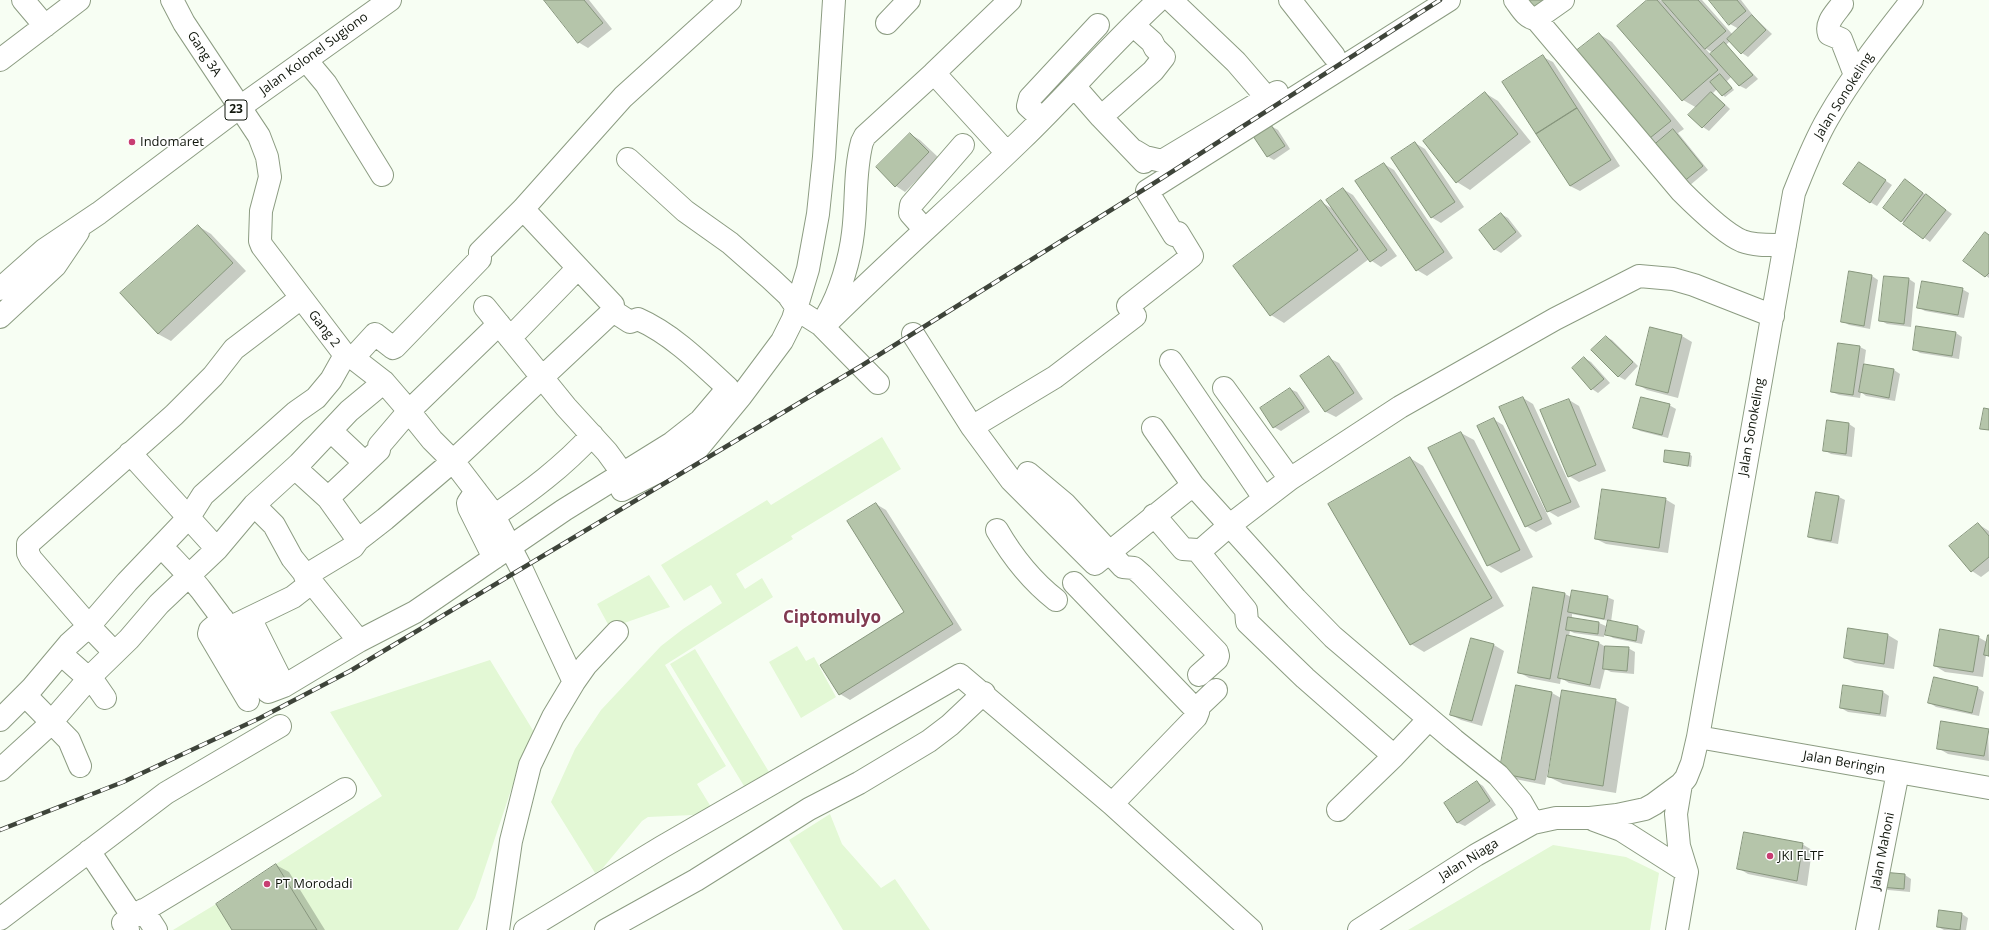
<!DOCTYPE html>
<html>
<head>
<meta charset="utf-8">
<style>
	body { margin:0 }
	canvas { display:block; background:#f7fef3 }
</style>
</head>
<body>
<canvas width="1989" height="930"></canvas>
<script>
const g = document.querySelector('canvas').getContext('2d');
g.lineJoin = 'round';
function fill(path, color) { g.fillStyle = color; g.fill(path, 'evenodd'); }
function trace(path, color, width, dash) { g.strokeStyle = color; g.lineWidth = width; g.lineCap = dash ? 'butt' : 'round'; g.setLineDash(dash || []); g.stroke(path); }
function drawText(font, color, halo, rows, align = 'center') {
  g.font = font + ' "Open Sans",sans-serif'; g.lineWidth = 3; g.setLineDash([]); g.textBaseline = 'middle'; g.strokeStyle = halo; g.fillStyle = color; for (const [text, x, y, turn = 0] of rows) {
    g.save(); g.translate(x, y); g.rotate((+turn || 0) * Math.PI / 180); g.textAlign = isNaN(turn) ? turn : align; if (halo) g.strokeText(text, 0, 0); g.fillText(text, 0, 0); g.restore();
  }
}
fill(new Path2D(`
	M 882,437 L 901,469 L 791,536 L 793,539 L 736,574 L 745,589 L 762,578 L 773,597 L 665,665 L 726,766 L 697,784 L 711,807 L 693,815 L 648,817 L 642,821 L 602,869 L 595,873 L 551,802 L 575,749 L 601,710 L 661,646 L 683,629 L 722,603 L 711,585 L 684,601 L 661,565 L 767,500 L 771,505 Z
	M 649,575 L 670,607 L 610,628 L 597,604 Z
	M 797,646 L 806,661 L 814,657 L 836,697 L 801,718 L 769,662 Z
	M 695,649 L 769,772 L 744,786 L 670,664 Z
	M 490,660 L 534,732 L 512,787 L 475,898 L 458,930 L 317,930 L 276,864 L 382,796 L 330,712 Z
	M 830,814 L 842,844 L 881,888 L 895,879 L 930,930 L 843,930 L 789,840 Z
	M 1553,845 L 1626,857 L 1659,873 L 1650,930 L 1408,930 Z
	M 216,904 L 232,930 L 173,930 Z`), '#e3f8d5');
fill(new Path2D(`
	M 545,0 L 589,0 L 612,29 L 588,48 L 578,42 Z
	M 1648,0 L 1660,0 L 1667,4 L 1664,0 L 1702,0 L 1733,35 L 1739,29 L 1730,24 L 1710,0 L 1741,0 L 1755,18 L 1772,34 L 1748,57 L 1742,53 L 1730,41 L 1726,45 L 1758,79 L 1746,89 L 1740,86 L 1732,76 L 1727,81 L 1734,90 L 1725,97 L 1717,89 L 1713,93 L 1730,109 L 1709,131 L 1703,127 L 1697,108 L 1683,100 ZM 1705,48 L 1713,53 L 1711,55 Z
	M 1599,34 L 1612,42 L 1684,129 L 1678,133 L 1708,170 L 1689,186 L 1655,147 Z
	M 1543,57 L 1553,62 L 1620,166 L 1580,191 L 1570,186 Z
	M 1485,93 L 1498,101 L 1531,142 L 1470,190 L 1457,182 L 1424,141 Z
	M 1271,126 L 1278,130 L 1290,149 L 1274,160 L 1267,156 Z
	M 910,134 L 920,140 L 939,158 L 905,192 L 896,186 Z
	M 1415,143 L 1425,149 L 1464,207 L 1441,223 L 1431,217 Z
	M 1860,163 L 1892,185 L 1877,206 L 1870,202 Z
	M 1384,164 L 1394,170 L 1453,258 L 1427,276 L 1417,270 Z
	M 1911,184 L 1952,214 L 1930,242 L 1902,221 Z
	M 1343,189 L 1353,195 L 1397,256 L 1381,267 L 1369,259 L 1284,323 L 1271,315 L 1321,202 L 1333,209 Z
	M 1501,214 L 1508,218 L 1522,236 L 1501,253 L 1494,249 Z
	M 198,226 L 211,234 L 246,271 L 171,341 L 158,334 Z
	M 1989,235 L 1989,278 L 1965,261 Z
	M 1872,276 L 1878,280 L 1870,329 L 1849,325 L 1842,321 Z
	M 1909,279 L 1915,283 L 1911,327 L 1887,324 L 1880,320 Z
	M 1962,289 L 1969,293 L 1964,318 L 1925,311 L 1918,307 Z
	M 1917,327 L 1956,333 L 1962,337 L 1959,359 L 1920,353 L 1914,349 Z
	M 1651,328 L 1682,336 L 1692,342 L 1678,398 L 1647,390 L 1637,384 Z
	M 1606,337 L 1612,340 L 1638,366 L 1625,380 L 1618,376 Z
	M 1860,347 L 1866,350 L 1864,365 L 1894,370 L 1900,374 L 1895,401 L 1866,396 L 1861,392 L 1860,398 L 1839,395 L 1832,392 Z
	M 1329,358 L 1339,363 L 1363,399 L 1336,417 L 1326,412 Z
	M 1584,358 L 1591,362 L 1610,383 L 1598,393 L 1592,389 Z
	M 1290,389 L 1297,392 L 1310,412 L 1281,431 L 1274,427 L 1261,408 Z
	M 1523,398 L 1533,404 L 1580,507 L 1558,517 L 1548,511 Z
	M 1569,400 L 1579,406 L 1606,471 L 1579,482 L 1569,476 Z
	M 1669,405 L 1676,409 L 1668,438 L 1640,431 L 1634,427 Z
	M 1493,419 L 1503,425 L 1552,524 L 1536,532 L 1526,526 Z
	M 1828,421 L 1849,424 L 1855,428 L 1852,457 L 1831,454 L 1824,450 Z
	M 1461,433 L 1474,440 L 1533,557 L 1501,573 L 1488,565 Z
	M 1689,454 L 1692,456 L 1691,467 L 1665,462 Z
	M 1410,458 L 1423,466 L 1504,606 L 1424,652 L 1411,644 Z
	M 1839,497 L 1845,500 L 1838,544 L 1816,540 L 1809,537 Z
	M 1665,499 L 1675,505 L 1668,553 L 1606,544 L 1596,539 Z
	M 876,504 L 886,510 L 962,630 L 850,700 L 840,694 L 822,665 L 905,612 Z
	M 1978,524 L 1989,531 L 1989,571 L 1981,577 L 1972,571 Z
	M 1534,588 L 1565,594 L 1571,597 L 1607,597 L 1614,600 L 1611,622 L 1638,627 L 1645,631 L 1642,644 L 1613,638 L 1607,634 L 1609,621 L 1572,614 L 1572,619 L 1599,623 L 1606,626 L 1604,637 L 1574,633 L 1570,631 L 1569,636 L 1599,643 L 1606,647 L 1628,648 L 1635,652 L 1634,674 L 1611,672 L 1605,669 L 1600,689 L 1569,683 L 1561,678 L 1560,684 L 1529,678 L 1519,672 Z
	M 1849,629 L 1888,635 L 1898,641 L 1894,669 L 1855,663 L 1845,658 Z
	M 1978,637 L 1987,642 L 1989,637 L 1989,657 L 1986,655 L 1983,677 L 1945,672 L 1935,666 Z
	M 1472,639 L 1494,645 L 1504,651 L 1482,726 L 1461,720 L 1451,715 Z
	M 1935,679 L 1978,688 L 1984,692 L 1979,716 L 1936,707 L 1930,703 Z
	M 1883,692 L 1889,696 L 1886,717 L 1848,712 L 1841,708 Z
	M 1552,693 L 1561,698 L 1615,700 L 1629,707 L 1616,793 L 1563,784 L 1549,777 L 1552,757 L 1551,756 L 1545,785 L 1510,778 Z
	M 1988,730 L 1989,761 L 1948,754 L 1938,748 Z
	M 1477,782 L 1483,786 L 1496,805 L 1465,826 L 1458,823 L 1445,803 Z
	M 1802,844 L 1812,850 L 1807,886 L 1748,874 L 1738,868 Z
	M 276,865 L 289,872 L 325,930 L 233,930 Z
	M 1905,875 L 1911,879 L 1910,892 L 1888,890 L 1881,886 Z
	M 1962,914 L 1968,918 L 1966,930 L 1944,930 L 1938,927 Z`), '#0003');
const building = new Path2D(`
	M 544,0 L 584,0 L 603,23 L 578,43 Z
	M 1522,0 L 1555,0 L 1533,16 Z
	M 1647,0 L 1657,0 L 1718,70 L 1682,101 L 1617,26 Z
	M 1662,0 L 1698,0 L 1726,31 L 1705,49 Z
	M 1709,0 L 1737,0 L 1746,11 L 1729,25 Z
	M 1752,15 L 1766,30 L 1741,54 L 1727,39 Z
	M 1599,33 L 1671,121 L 1645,142 L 1572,54 Z
	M 1724,42 L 1753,75 L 1739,86 L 1710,54 Z
	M 1543,55 L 1577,108 L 1536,134 L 1502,82 Z
	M 1720,74 L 1732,88 L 1722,96 L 1710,82 Z
	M 1485,92 L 1518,134 L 1456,183 L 1423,141 Z
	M 1711,92 L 1725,105 L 1702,128 L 1688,115 Z
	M 1577,108 L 1611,160 L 1570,186 L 1536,134 Z
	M 1271,125 L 1285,146 L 1267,157 L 1253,136 Z
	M 1673,129 L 1703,166 L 1682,183 L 1653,146 Z
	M 910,133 L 929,152 L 895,187 L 876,167 Z
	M 1415,142 L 1455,202 L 1431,218 L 1391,158 Z
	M 1859,162 L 1886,180 L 1870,203 L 1843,184 Z
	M 1384,163 L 1444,252 L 1416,271 L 1355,181 Z
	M 1905,179 L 1923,193 L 1901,222 L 1883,208 Z
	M 1343,188 L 1387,250 L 1370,262 L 1326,200 Z
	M 1926,194 L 1946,210 L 1923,239 L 1903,224 Z
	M 1321,200 L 1358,250 L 1270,316 L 1233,266 Z
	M 1501,213 L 1516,232 L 1494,250 L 1479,230 Z
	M 198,225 L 233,263 L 158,334 L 120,293 Z
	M 1985,232 L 1989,235 L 1989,273 L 1985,277 L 1963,261 Z
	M 1849,271 L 1872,275 L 1864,326 L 1841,322 Z
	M 1884,276 L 1909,278 L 1904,324 L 1879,321 Z
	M 1922,281 L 1963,288 L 1958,315 L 1917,308 Z
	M 1916,326 L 1956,332 L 1952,356 L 1913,350 Z
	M 1650,327 L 1682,335 L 1668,393 L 1636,385 Z
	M 1606,336 L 1633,362 L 1618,377 L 1591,350 Z
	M 1838,343 L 1860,346 L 1853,395 L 1831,392 Z
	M 1329,356 L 1354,393 L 1325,412 L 1300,376 Z
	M 1584,357 L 1604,379 L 1591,390 L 1572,368 Z
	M 1864,364 L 1894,369 L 1889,398 L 1859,392 Z
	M 1290,388 L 1304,408 L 1273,428 L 1260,408 Z
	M 1523,397 L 1571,502 L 1547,512 L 1499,407 Z
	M 1641,397 L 1670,404 L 1662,435 L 1633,428 Z
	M 1569,399 L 1596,465 L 1568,477 L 1540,410 Z
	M 1984,408 L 1989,409 L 1989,430 L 1980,429 Z
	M 1494,418 L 1542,519 L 1525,527 L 1477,426 Z
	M 1827,420 L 1849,423 L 1846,454 L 1823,451 Z
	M 1461,432 L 1520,550 L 1487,566 L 1428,448 Z
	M 1665,450 L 1690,453 L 1688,466 L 1664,462 Z
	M 1410,457 L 1492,598 L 1410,645 L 1328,504 Z
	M 1602,489 L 1666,498 L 1659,548 L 1595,539 Z
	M 1816,492 L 1839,496 L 1831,541 L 1808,537 Z
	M 876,503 L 953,624 L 839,695 L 820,665 L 904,612 L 847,521 Z
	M 1978,523 L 1989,536 L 1989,557 L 1971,572 L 1949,546 Z
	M 1533,587 L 1565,593 L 1550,679 L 1518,673 Z
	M 1572,590 L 1608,596 L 1604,619 L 1568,612 Z
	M 1568,617 L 1599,622 L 1598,634 L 1566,630 Z
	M 1608,620 L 1638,626 L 1636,641 L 1605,635 Z
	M 1848,628 L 1888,634 L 1884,664 L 1844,658 Z
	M 1940,629 L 1979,636 L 1973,672 L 1934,666 Z
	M 1567,635 L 1599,642 L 1590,685 L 1558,678 Z
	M 1988,635 L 1989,635 L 1989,656 L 1984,655 Z
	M 1471,638 L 1494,644 L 1472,721 L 1450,715 Z
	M 1605,646 L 1629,647 L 1627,671 L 1603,669 Z
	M 1934,677 L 1978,687 L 1972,713 L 1928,703 Z
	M 1516,685 L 1552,692 L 1535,780 L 1499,773 Z
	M 1843,685 L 1883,691 L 1880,714 L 1840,708 Z
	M 1562,690 L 1616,699 L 1603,786 L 1548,777 Z
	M 1941,721 L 1989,729 L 1984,756 L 1937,749 Z
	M 1477,781 L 1490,801 L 1457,823 L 1444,803 Z
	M 1744,832 L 1803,843 L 1797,881 L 1737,869 Z
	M 276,864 L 317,930 L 232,930 L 216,904 Z
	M 1882,872 L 1905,874 L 1904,889 L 1880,887 Z
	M 1939,910 L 1962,913 L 1960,930 L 1937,927 Z`);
fill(building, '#b5c5aa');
trace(building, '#87967d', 1);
const minor = new Path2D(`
	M 23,0 L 45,26
	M 172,0 L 184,23 L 259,136 L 267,157 L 270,177 L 261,211 L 260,241 L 262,246 L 345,355 L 353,358 L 384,382 L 403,404 L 432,440 L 453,461 L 492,512 L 522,570 L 574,682
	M 1171,0 L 1236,62 L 1267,98
	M 1290,0 L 1334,56
	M 1515,0 C 1521,8 1526,18 1536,19 L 1681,191 C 1695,205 1725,234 1742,241 C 1755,246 1771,245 1785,245
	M 1842,4 C 1836,13 1825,22 1829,34 L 1841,39 L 1855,75
	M 1536,19 L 1563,0
	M 887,23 L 909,0
	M 0,60 L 79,0
	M 306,60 L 326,84 L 382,175
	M 1074,86 L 1101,117 L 1144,162
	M 1101,117 L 1153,71 L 1164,57 L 1155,48 L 1152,42 L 1133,25
	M 1042,119 L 1028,106 L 1030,98 L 1098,25
	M 1135,151 L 1145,157 L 1162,161 L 1277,92
	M 1007,153 L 934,73 L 1010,0
	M 628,159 L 685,211 L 730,243 L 771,279 L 788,295 L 799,311 L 821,325 L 878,383
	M 523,209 L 613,305 L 613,311
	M 925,230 L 910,213 L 911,205 L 963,145
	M 1178,233 L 1192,256 L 1128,306 L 1135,316 L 1055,377 L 972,427 L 1011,480 L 1095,564 L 1193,485
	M 1174,235 L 1147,191 L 1449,0
	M 485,307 L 566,407 L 607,452 L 623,474
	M 827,315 C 840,293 850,259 853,233 C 857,203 854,172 862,142 L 865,136 L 934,73
	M 823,327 C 887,263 956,203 1021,140 C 1068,95 1111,44 1159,0
	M 913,334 L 972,427
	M 510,338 L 578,268
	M 353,358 L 375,334 L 393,348 L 395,347 L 480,259 L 480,252 L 523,209 L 623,97 L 730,0
	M 1171,361 L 1264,498
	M 1224,388 L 1290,479
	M 1153,428 L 1193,485 L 1296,599 L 1333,637 L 1454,740 L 1498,775 L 1521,802 L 1533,823
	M 331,431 L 365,463
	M 130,453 L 217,549
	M 295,468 L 328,498
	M 1028,473 L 1065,504 L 1123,567 L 1134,568 L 1142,575 L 1217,652 L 1218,656 L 1217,659 L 1199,675
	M 622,490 L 681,460 L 698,448 L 741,396 L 782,341 L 793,319 L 808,269 L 818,214 L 824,157 L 834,0
	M 476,491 L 468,503 L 469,508 L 494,558
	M 254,505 L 274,525 L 292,558 L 359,641
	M 1154,515 L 1183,549 L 1197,550 L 1246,610 L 1247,622 L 1305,678 L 1394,756 L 1338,810
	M 494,516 C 529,492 563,467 592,435
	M 997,530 C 1012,556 1033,582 1056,600
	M 162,547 C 175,561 189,575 201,590 C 226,622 248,656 268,692 L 284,686 L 359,641 L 415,612 L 564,510 L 672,443 L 700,421 L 728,388 C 701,363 672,334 638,319 L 630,322 L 613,311 L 453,461 L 385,519 L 358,540 L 328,498 L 379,450 L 379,446 L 408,412 L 499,324
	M 1199,552 L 1230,525 L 1290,479 L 1400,407 L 1555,319 L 1639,276 L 1673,279 L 1694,285 L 1773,316
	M 305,576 L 353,547 L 358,540
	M 1074,583 L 1198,712 L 1196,717 L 1112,804
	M 250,618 L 284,686
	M 223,619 L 210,630 L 209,634 L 248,700
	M 229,628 L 293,597 L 311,583
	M 114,652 L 89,626 L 127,582 L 189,517 L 203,495 L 296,412 L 316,398 L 331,380 L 345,355
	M 61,654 L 96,685 L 105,698
	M 25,695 L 69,740 L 80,766
	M 1196,709 L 1216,690
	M 0,720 L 32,688 L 69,644 L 89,626 L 31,559 L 28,553 L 28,544 L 174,415 L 213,376 L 234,349 L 301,298
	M 1698,737 L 1989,788
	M 1394,756 L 1429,719
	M 0,770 L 47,727 L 92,675 L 129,639 L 159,604 L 217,549 L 254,505 L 299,464 L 349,411 L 384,382
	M 1594,820 L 1621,830 L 1687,872
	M 89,851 L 133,917
	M 143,910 L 156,930
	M 0,919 L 166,793 L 280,726
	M 128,930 L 123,923 L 345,789
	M 498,930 L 511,841 L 530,765 L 553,717 L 574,682 L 586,665 L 617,632
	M 525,930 L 662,847 L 960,675 L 1112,804 L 1251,930
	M 606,930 L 696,880 L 809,809 L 859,783 L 929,741 L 950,725 L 984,693
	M 1359,930 L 1476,855 L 1533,823 L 1556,818 L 1590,818 L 1617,815 L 1645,809 L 1654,804 L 1681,784 L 1686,778 L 1692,763 L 1698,737 L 1794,193 C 1804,168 1814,142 1828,118 C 1852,76 1882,38 1912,0
	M 1677,930 L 1687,872 L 1679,846 L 1676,814 L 1681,784
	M 1867,930 L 1898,772`);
const highway = new Path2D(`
	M 0,289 L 44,250 L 99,213 L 240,107 L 390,0
	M 0,317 L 55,266 L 78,232`);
trace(minor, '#8c9c82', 24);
trace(highway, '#8c9c82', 24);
trace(minor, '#fff', 22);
trace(highway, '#fff', 22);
const rail = new Path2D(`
	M 0,830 L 123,782 L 260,718 L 350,671 L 861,366 L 1159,180 L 1440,0`);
trace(rail, '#3e443a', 4.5);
trace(rail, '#fff', 3, [9]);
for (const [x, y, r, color] of [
	[132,142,4,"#c83d72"],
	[1770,856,4,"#c83d72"],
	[267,884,4,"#c83d72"]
]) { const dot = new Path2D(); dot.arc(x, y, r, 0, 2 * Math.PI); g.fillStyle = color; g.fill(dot); trace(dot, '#fff', 1.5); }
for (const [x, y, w] of [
	[236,110,22]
]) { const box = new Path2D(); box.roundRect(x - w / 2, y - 10, w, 20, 3); g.fillStyle = '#fff'; g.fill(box); trace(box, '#11170d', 1); }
drawText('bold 12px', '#11170d', null, [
	["23",236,110]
]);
drawText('13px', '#11170d', '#fff', [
	["Gang 3A",204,54,57],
	["Jalan Kolonel Sugiono",314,54,-36],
	["Jalan Sonokeling",1844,96,-58],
	["Gang 2",324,329,52],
	["Jalan Sonokeling",1752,427,-80],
	["Jalan Beringin",1844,763,10],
	["Jalan Mahoni",1883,851,-79],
	["Jalan Niaga",1469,860,-32]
]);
drawText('13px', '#11170d', '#fff', [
	["Indomaret",140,142],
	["JKI FLTF",1778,856],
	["PT Morodadi",275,884]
], 'left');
drawText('bold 17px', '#803a50', '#fff', [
	["Ciptomulyo",832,618]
]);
</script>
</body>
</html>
